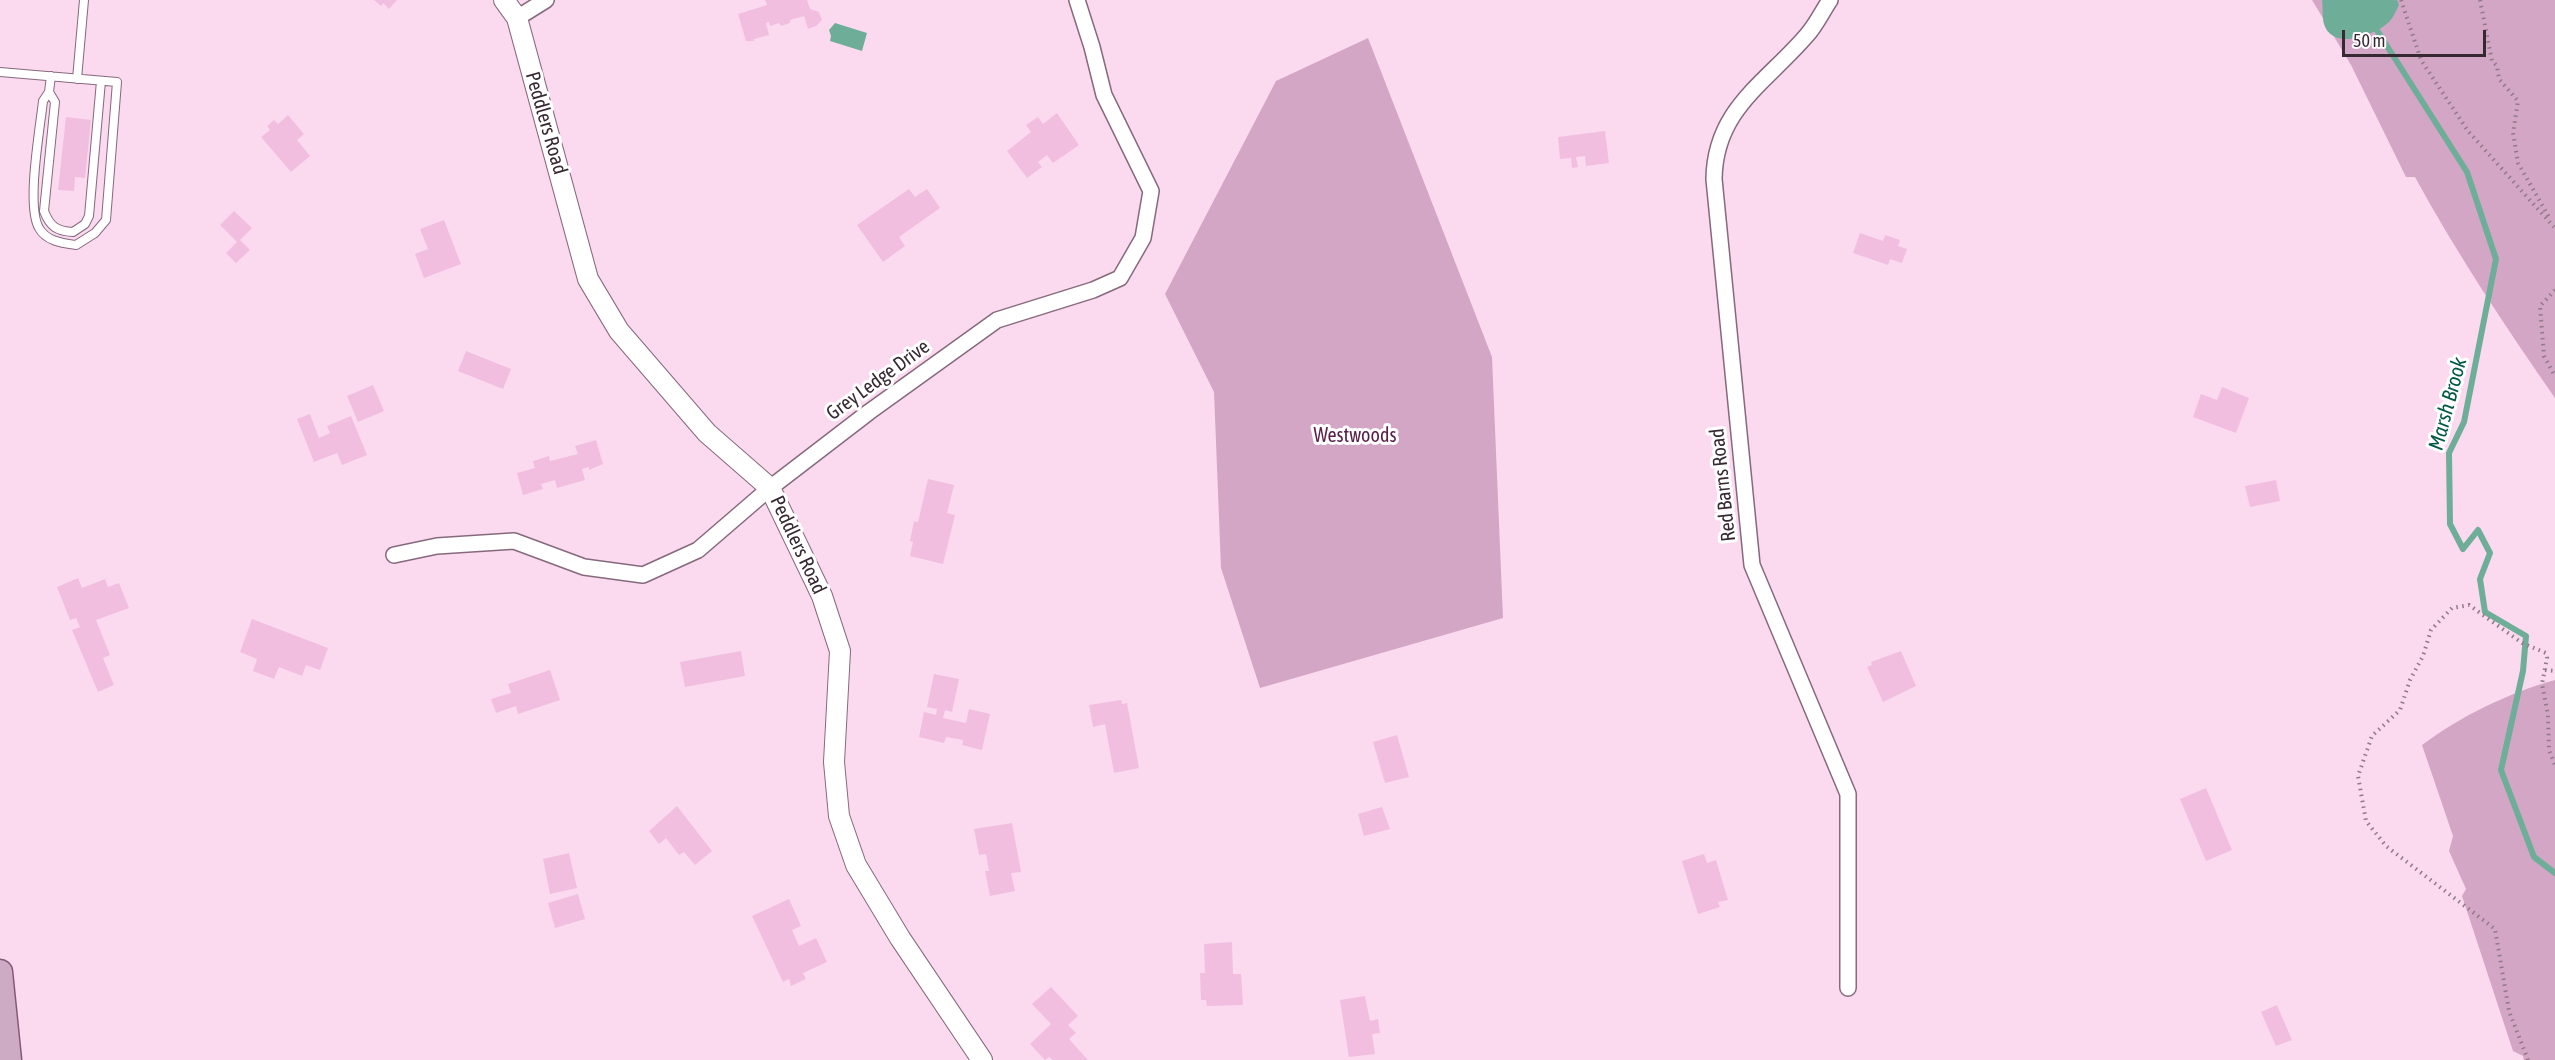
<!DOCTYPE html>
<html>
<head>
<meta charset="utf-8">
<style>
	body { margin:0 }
	#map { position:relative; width:2555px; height:1060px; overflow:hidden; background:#fbdaf0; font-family:"Asap Condensed",sans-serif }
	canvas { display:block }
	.scale { position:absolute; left:2342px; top:30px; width:144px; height:27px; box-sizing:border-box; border:3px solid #362932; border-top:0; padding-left:8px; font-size:18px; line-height:21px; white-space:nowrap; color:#362932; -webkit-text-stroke:4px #fff; paint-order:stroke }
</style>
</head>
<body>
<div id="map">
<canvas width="2555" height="1060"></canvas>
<div class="scale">50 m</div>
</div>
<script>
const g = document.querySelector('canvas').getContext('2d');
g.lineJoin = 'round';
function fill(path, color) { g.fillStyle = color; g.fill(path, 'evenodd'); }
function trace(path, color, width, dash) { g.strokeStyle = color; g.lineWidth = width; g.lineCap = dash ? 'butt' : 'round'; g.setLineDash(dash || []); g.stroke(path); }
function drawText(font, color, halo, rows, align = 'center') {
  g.font = font + ' "Asap Condensed",sans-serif'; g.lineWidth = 6; g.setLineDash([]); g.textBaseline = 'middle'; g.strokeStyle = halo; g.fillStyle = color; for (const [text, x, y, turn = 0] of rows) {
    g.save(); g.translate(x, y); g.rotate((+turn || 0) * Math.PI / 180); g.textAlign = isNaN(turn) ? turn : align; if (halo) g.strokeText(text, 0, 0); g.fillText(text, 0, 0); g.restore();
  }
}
fill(new Path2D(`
	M 2312,0 L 2555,0 L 2555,398 C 2505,326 2457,254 2415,177 L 2406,177 L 2351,65 Z
	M 1368,38 L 1492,357 L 1503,618 L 1260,688 L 1221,568 L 1214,392 L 1165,294 L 1276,81 Z
	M 2555,680 L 2555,1060 L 2524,1060 L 2523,1056 L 2513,1051 L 2462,896 L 2466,889 L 2449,851 L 2453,836 L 2422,745 C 2461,716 2508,693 2555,680 Z`), '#d4a6c5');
fill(new Path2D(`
	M 2322,0 L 2397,0 L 2399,5 C 2396,11 2393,18 2389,22 C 2374,36 2332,51 2324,24 C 2322,17 2323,7 2322,0 Z
	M 835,23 L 867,33 L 862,51 L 830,41 L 831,36 L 829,30 Z`), '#6eae98');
trace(new Path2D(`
	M 2373,24 L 2467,172 L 2496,259 L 2464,422 L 2449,453 L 2450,524 L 2463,549 L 2478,530 L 2490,553 L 2480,579 L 2485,612 L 2526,636 L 2523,671 L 2501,770 L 2534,857 L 2555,873`), '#6eae98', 6);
fill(new Path2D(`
	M 374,0 L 397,0 L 389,9 L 383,3 L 381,6 Z
	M 765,0 L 807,0 L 810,9 L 819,12 L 822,20 L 816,26 L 808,29 L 804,16 L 790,20 L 790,23 L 781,26 L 779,23 L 770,26 L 769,22 L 766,23 L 769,35 L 754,39 L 754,41 L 746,41 L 738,14 L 767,5 Z
	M 1057,113 L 1079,145 L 1053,163 L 1047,155 L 1038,162 L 1042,167 L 1027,178 L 1007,151 L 1031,132 L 1026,125 L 1038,117 L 1043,124 Z
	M 288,115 L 304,134 L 297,140 L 310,156 L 291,172 L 261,137 L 270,130 L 267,126 L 274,120 L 278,124 Z
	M 66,117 L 91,120 L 85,178 L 75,177 L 74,191 L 58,190 Z
	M 1605,131 L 1609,163 L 1586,166 L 1585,156 L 1576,157 L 1578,167 L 1572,168 L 1571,158 L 1560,159 L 1558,137 Z
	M 909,189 L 915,197 L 927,189 L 940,208 L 899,237 L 905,246 L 883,262 L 857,225 Z
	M 234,211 L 252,228 L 240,240 L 250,250 L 236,263 L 226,253 L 237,242 L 220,225 Z
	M 444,220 L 461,264 L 424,278 L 415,254 L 428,249 L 420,229 Z
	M 1860,233 L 1883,241 L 1885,235 L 1900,240 L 1898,246 L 1907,249 L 1902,263 L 1890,259 L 1888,265 L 1853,253 Z
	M 466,351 L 511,369 L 503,389 L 458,371 Z
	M 373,385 L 384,411 L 358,422 L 347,396 Z
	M 2222,387 L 2249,398 L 2236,433 L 2193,417 L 2201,394 L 2217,400 Z
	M 310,414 L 319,438 L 330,433 L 327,426 L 351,416 L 367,455 L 342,465 L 337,453 L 314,462 L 297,419 Z
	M 596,440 L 603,464 L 589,470 L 589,467 L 582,469 L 585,480 L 557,488 L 555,480 L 541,484 L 543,489 L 523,495 L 517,473 L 535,468 L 533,461 L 549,456 L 550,461 L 578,454 L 575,446 Z
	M 928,479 L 954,485 L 947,513 L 955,515 L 943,564 L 910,556 L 913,542 L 910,541 L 914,521 L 918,522 Z
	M 2276,480 L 2280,501 L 2250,507 L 2245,486 Z
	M 78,578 L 82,588 L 105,579 L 108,587 L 119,583 L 129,608 L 96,620 L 110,655 L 103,658 L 114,685 L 98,692 L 72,630 L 80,627 L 76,618 L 70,620 L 57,587 Z
	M 252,619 L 328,648 L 320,670 L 306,665 L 302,676 L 279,667 L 274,679 L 253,671 L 257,659 L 240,652 Z
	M 741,651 L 745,676 L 685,687 L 680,662 Z
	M 1901,651 L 1916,686 L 1883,702 L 1867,667 L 1872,665 L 1871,662 Z
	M 550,670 L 560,700 L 518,714 L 516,706 L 496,713 L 491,699 L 511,693 L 508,684 Z
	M 934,674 L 959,679 L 952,712 L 945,710 L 943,718 L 966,723 L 969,709 L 990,714 L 982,750 L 962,745 L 963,740 L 946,737 L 944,743 L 919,737 L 924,712 L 936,715 L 937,709 L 927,707 Z
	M 1121,700 L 1122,704 L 1127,703 L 1139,768 L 1114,773 L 1105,724 L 1093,727 L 1089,705 Z
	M 1397,735 L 1409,777 L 1385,783 L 1373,742 Z
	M 2206,788 L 2232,850 L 2206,861 L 2180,799 Z
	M 677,806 L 712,851 L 695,865 L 684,852 L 679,855 L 666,838 L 659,844 L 649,831 Z
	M 1382,807 L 1390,829 L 1364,836 L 1358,814 Z
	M 1012,823 L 1021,872 L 1011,873 L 1015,891 L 990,896 L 985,871 L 989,871 L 986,854 L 979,855 L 974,829 Z
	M 569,853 L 577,888 L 550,894 L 543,859 Z
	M 1704,854 L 1707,863 L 1716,860 L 1728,900 L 1718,902 L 1720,907 L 1698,914 L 1682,861 Z
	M 578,894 L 585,919 L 555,928 L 548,903 Z
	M 789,899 L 801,926 L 792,930 L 799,946 L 816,938 L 827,962 L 803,973 L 806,979 L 791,986 L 789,979 L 783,982 L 752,916 Z
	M 1232,942 L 1233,974 L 1241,974 L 1243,1005 L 1207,1006 L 1206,1000 L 1201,1000 L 1200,973 L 1205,973 L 1204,944 Z
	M 1051,987 L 1078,1016 L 1068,1025 L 1076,1033 L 1069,1039 L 1088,1060 L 1053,1060 L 1049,1057 L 1045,1060 L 1030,1044 L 1051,1024 L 1032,1004 Z
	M 1365,996 L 1370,1021 L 1378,1019 L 1380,1033 L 1372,1034 L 1375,1054 L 1349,1057 L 1340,1000 Z
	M 2277,1005 L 2292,1040 L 2276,1046 L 2261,1012 Z`), '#f1bee0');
const service = new Path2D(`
	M 0,72 L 117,82 L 106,220 L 95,233 L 76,245 C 62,243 46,241 39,228 C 26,206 40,129 43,101 L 49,92 L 51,76
	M 77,79 L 84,0
	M 49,92 L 55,102 L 44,211 C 50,227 57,231 73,232 L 85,224 L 89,216 L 101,81`);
const minor = new Path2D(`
	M 1830,0 C 1822,12 1816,25 1807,35 C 1766,83 1715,109 1714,179 L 1752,565 L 1848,794 L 1848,988
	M 517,18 L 546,0
	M 394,555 L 437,546 L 514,541 L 584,567 L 643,575 L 698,550 L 770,488 L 869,412 L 997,320 L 1093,290 L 1120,278 L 1143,238 L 1151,191 L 1104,95 L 1092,47 L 1077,0`);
const tertiary = new Path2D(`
	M 504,0 L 517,18 L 588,279 L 619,331 L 707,433 L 770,488 L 822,596 L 840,651 L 834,762 L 839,816 L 856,865 L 900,938 L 982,1060`);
const primary = new Path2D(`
	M 0,972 L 9,1060`);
trace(service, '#86697c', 10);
trace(minor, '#86697c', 18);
trace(tertiary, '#86697c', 22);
trace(primary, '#845977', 27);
trace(new Path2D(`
	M 2401,0 L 2421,60 L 2468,131 L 2554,227
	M 2480,0 L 2492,61 L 2497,66 L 2499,79 L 2518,101 L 2513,133 L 2518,163 L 2550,219
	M 2555,290 L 2540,306 L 2544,356 L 2555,376
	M 2545,670 L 2555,671
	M 2528,1060 L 2509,1011 L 2495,929 L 2386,846 L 2366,821 L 2358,776 L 2372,736 L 2400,710 L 2410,680 L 2423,656 L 2431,630 L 2452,608 L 2469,605 L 2522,643 L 2546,653 L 2547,658 L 2542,684 L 2548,715 L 2549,750 L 2555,765`), '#907a89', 4, [1.5, 4.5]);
trace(service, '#fff', 8);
trace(minor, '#fff', 15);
trace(tertiary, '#fff', 20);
trace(primary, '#ceabc4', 24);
drawText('20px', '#362932', '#fff', [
	["Peddlers Road",546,123,74],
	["Grey Ledge Drive",878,380,-36],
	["Red Barns Road",1723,485,-96],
	["Peddlers Road",798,545,65]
]);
drawText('20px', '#5b204c', '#fff', [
	["Westwoods",1355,436]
]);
drawText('italic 21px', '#005945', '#fff', [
	["Marsh Brook",2448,404,-75]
]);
</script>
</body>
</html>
